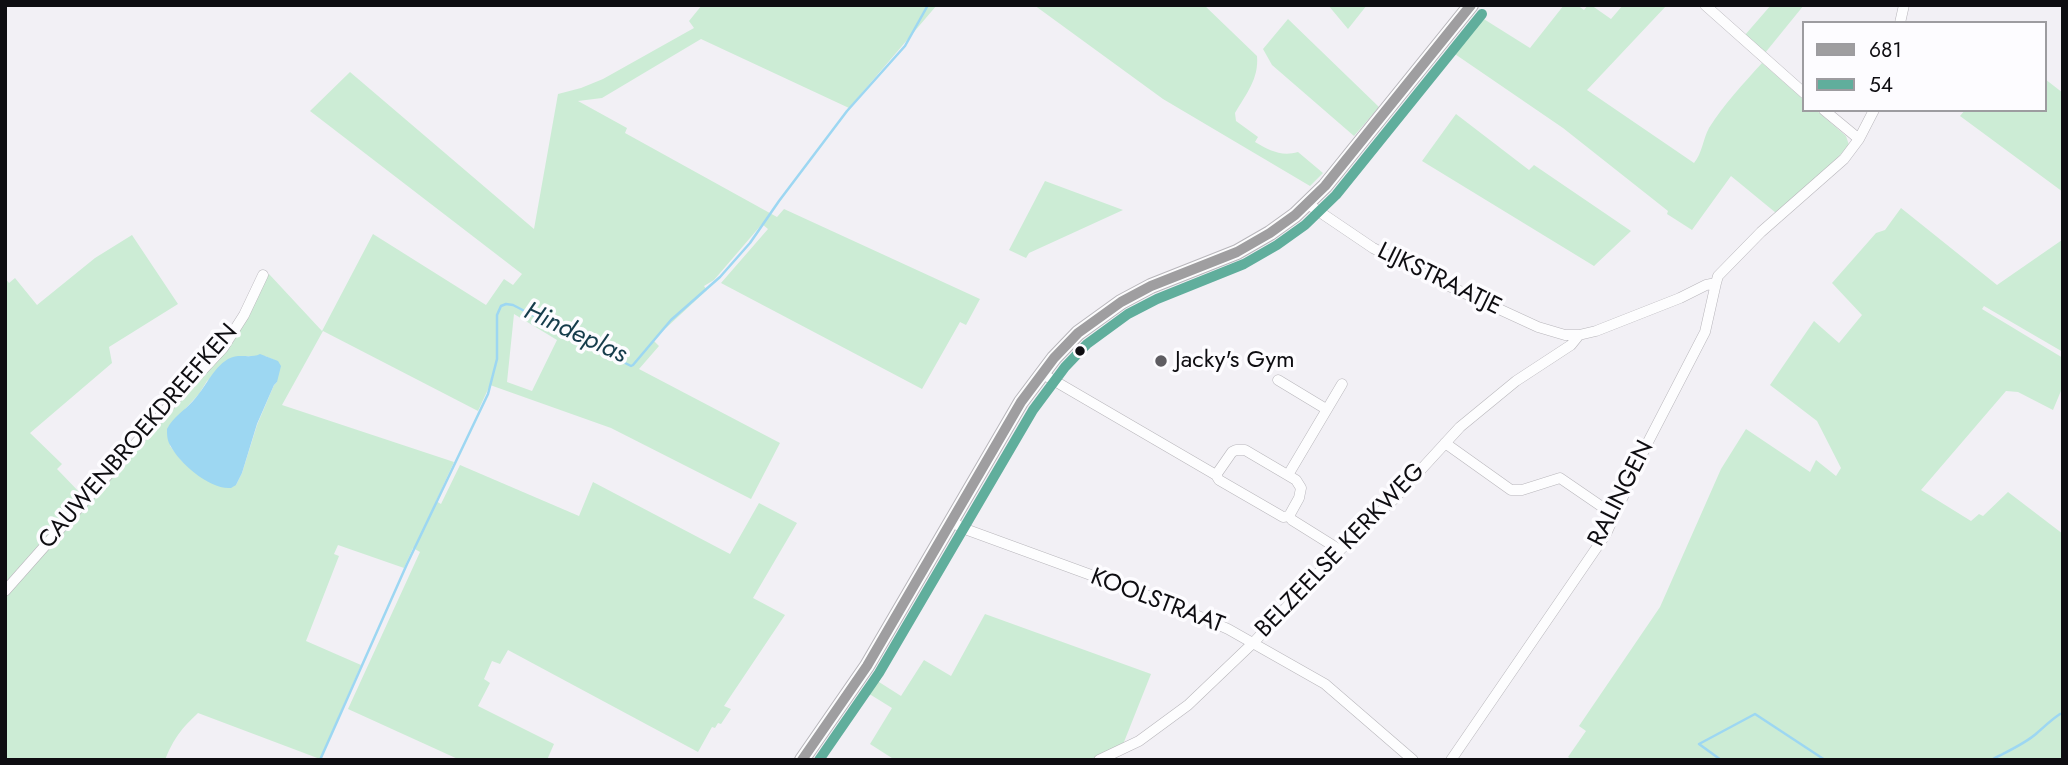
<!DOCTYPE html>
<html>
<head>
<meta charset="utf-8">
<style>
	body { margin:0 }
	#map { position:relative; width:2068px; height:765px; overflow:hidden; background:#f2f0f5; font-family:Jost,sans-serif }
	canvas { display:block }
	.frame { position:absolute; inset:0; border:7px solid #0e0d11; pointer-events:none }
	.legend { position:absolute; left:1802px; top:21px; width:245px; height:91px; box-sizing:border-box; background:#fdfcff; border:2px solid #9d9ca0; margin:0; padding:9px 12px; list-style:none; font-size:21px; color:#0e0d11 }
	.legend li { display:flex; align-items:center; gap:14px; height:35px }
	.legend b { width:35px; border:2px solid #9d9ca0 }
</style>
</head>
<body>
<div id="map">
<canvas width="2068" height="765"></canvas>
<div class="frame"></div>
<ul class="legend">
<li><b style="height:9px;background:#9f9ea0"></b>681</li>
<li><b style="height:9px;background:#60ae9c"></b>54</li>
</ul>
</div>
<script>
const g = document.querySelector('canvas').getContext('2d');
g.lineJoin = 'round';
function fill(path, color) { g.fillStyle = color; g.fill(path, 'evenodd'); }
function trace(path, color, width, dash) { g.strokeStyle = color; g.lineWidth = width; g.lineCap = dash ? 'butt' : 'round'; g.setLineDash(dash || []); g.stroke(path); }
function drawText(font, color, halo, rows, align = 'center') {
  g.font = font + ' Jost,sans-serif'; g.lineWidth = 7; g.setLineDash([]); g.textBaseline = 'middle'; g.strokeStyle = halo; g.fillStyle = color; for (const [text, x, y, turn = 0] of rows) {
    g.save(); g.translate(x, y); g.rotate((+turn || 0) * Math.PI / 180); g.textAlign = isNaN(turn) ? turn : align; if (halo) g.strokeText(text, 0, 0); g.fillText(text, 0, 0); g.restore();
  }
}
fill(new Path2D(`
	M 702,5 L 937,5 L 849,108 L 701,39 L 602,98 L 578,101 L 627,128 L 625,133 L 777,217 L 784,209 L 980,299 L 966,325 L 960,322 L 922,389 L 721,283 L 768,229 L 762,224 L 714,280 L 704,286 L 707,290 L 653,340 L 659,346 L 639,369 L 780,443 L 751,499 L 611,428 L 490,385 L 478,411 L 323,331 L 282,405 L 454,462 L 436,501 L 441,504 L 460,465 L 579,516 L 593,482 L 730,554 L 759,503 L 797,523 L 753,598 L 785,615 L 724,706 L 731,709 L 721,724 L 718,723 L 715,728 L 712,727 L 698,752 L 508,650 L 500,664 L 492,661 L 484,679 L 490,683 L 478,706 L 554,744 L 547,760 L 460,760 L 348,709 L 420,552 L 413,548 L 404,568 L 338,545 L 334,554 L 339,556 L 306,641 L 361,665 L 320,759 L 198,713 C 181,729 174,738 165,760 L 5,760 L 5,597 L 148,434 L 249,314 L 269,274 L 322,331 L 373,234 L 486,305 L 504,279 L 513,285 L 522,274 L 310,111 L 350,72 L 534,229 L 558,94 L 581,88 L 603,79 L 694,28 L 689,21 ZM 514,314 L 557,340 L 532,391 L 507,382 ZM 239,356 L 265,356 L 274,360 L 277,382 L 274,385 L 257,425 L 242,473 L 236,485 L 183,462 L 170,446 L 185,409 L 199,394 L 207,381 Z
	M 1034,5 L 1204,5 L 1257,56 C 1259,79 1246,94 1235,113 L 1236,121 L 1258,137 L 1255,142 C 1269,150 1281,157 1298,152 L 1323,173 L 1310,186 L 1163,99 Z
	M 1328,5 L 1367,5 L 1348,29 Z
	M 1564,5 L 1577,5 L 1584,10 L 1588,5 L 1591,5 L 1611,19 L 1623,5 L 1667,5 L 1587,90 L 1694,163 C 1702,154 1703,139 1709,128 C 1724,104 1743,84 1762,63 L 1804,100 L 1804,110 L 1816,110 L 1846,136 L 1849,145 L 1832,164 L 1776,213 L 1731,176 L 1692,230 L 1667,214 L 1668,211 L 1563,128 L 1449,50 L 1479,16 L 1530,48 Z
	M 1771,5 L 1804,5 L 1765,53 L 1745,35 Z
	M 1288,19 L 1379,107 L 1354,136 L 1272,65 L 1263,49 Z
	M 2045,79 L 2063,93 L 2063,192 L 1960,116 L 1965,110 L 2045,110 Z
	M 1456,114 L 1529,170 L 1534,165 L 1631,231 L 1594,266 L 1422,161 Z
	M 1045,181 L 1115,207 L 1123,210 L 1029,253 L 1026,258 L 1009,250 Z
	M 1901,208 L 1997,285 L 2062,240 L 2063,241 L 2063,352 L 1984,306 L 1982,309 L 2063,358 L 2063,386 L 2053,410 L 2018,392 L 2006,391 L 1921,490 L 1971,521 L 1979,514 L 1983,516 L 2008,492 L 2063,534 L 2063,760 L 1573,760 L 1568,757 L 1586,731 L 1579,726 L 1660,607 L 1721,469 L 1746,429 L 1810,472 L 1816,460 L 1836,476 L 1841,468 L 1817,421 L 1770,385 L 1814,321 L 1839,343 L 1862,315 L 1832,283 L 1876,233 L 1885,230 Z
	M 132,235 L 178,304 L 109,347 L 112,363 L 30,433 L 62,464 L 57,469 L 83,496 L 5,583 L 5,278 L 9,283 L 15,278 L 37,305 L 95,258 Z
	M 985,614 L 1151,674 L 1122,747 L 1091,760 L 895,760 L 870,744 L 892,708 L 871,695 L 862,696 L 877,675 L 879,682 L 901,696 L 924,660 L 951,676 Z`), '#ccecd5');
fill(new Path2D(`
	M 260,354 L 278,361 L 281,366 L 277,382 L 274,385 L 257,424 L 242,473 L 236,485 L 231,488 C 210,490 179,463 170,445 C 167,440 167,434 167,429 C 173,417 184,411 193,401 C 206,387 212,369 228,359 C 239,353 250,359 260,354 Z`), '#9dd7f2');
trace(new Path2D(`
	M 320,760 L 407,564 L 488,394 L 497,359 L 497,315 L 501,306 L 506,304 L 513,305 L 631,366 L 633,365 L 671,320 L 720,277 L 750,243 L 779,201 L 847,111 L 905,46 L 928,5
	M 1721,760 L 1699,744 L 1755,714 L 1825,760
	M 1991,760 C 2006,752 2025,744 2037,733 C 2045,726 2051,720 2060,714 L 2063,714`), '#9dd7f2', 2.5);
const street = new Path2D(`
	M 1705,5 L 1804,93
	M 1900,23 L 1904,5
	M 1824,110 L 1859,139
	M 1308,204 L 1373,248 L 1438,281 L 1538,327 L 1565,335 L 1579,335 L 1596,331 L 1680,298 L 1706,285 L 1716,283 L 1718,276 L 1761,232 L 1844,159 L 1859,139 L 1874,110
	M 1041,373 L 1216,475 L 1219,480 L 1283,517 L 1289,516 L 1292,520 L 1340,550
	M 1278,380 L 1326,409
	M 1445,443 L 1511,490 L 1522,490 L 1560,478 L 1614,515
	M 1216,475 L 1232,452 L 1236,450 L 1245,450 L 1296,480 L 1301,488 L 1299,498 L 1289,516
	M 1288,475 L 1342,384
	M 952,522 L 965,529 L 1173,605 L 1228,629 L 1325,684 L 1413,760
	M 5,591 L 168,407 L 223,348 L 244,315 L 263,275
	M 1099,760 L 1139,741 L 1188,705 L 1254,642 L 1340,550 L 1394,499 L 1460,427 L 1516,381 L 1571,345 L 1579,335
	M 1451,760 L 1606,534 L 1647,444 L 1705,332 L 1716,283`);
const secondary = new Path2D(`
	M 802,760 L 867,666 L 1021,402 L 1054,358 L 1078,333 L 1121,302 L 1151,286 L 1237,252 L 1270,233 L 1295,215 L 1325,186 L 1471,5`);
trace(street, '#b8b6bb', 11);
trace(secondary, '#b8b6bb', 16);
trace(street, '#fdfdfe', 10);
trace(secondary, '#fdfdfe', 14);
trace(new Path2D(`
	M 802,760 L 867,666 L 1021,402 L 1054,358 L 1078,333 L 1121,302 L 1151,286 L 1237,252 L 1270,233 L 1295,215 L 1325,186 L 1471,5`), '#9f9ea0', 10);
trace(new Path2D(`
	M 819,760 L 879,673 L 1033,410 L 1065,367 L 1087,344 L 1128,314 L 1157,299 L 1244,264 L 1277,245 L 1305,225 L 1336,195 L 1482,14`), '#60ae9c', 10);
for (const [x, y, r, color] of [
	[1080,351,6,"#0e0d11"],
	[1161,361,7,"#5e5c61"]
]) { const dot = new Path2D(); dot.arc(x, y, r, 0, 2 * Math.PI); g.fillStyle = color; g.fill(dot); trace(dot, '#fdfcff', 2.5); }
drawText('24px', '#0e0d11', '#fdfcff', [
	["LIJKSTRAATJE",1439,280,26],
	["CAUWENBROEKDREEFKEN",139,437,-49],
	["RALINGEN",1622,494,-63],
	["BELZEELSE KERKWEG",1341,551,-46],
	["KOOLSTRAAT",1157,602,21]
]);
drawText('24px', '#0e0d11', '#fdfcff', [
	["Jacky's Gym",1175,361]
], 'left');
drawText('italic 26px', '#153c4b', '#fdfcff', [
	["Hindeplas",575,334,25]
]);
</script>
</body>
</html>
